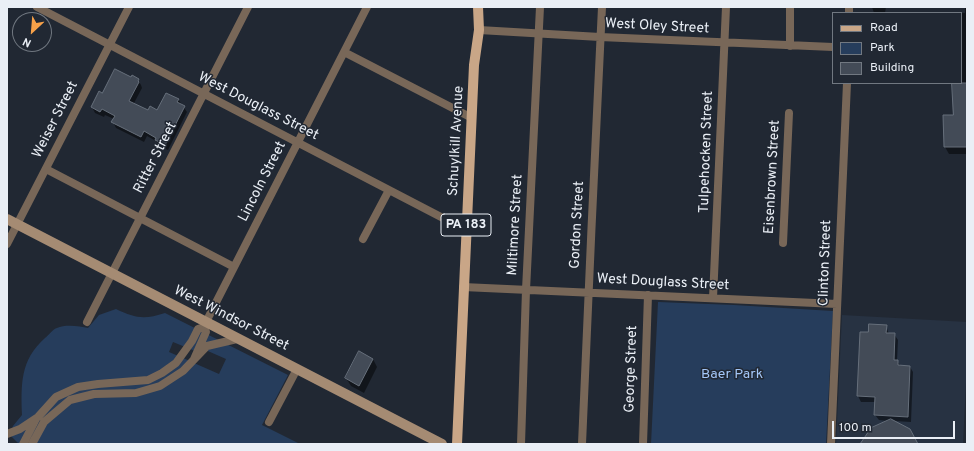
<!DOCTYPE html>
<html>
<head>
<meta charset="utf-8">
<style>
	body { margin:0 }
	#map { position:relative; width:974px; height:451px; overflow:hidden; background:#212833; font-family:Overpass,sans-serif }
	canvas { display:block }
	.frame { position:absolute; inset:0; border:8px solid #eaeff6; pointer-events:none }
	.legend { position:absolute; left:832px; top:12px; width:130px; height:72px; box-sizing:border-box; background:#212833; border:1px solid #717881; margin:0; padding:5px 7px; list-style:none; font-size:12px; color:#eaeff6 }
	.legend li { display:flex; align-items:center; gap:8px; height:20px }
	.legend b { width:20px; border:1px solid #717881 }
	.north { position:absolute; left:12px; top:12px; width:40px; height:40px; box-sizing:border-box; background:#212833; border:1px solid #717881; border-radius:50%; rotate:206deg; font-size:11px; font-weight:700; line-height:16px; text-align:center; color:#eaeff6 }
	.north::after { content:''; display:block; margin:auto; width:14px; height:18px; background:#f7a149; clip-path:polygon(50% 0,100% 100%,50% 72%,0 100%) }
	.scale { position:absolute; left:832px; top:421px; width:123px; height:18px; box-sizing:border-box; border:2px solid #eaeff6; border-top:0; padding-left:5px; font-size:12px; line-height:14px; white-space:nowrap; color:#eaeff6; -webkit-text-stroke:3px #212833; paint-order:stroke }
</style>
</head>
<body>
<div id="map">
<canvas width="974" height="451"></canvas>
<div class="frame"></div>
<ul class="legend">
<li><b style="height:5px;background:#c9a687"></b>Road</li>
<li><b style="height:11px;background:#263d5c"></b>Park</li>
<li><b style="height:11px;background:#434b57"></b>Building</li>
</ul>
<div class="north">N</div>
<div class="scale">100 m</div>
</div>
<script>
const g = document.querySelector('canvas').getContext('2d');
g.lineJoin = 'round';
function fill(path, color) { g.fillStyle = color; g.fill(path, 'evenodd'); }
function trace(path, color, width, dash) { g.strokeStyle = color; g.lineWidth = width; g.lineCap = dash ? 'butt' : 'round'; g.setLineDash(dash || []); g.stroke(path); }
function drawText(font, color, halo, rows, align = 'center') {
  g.font = font + ' Overpass,sans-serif'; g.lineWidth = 3; g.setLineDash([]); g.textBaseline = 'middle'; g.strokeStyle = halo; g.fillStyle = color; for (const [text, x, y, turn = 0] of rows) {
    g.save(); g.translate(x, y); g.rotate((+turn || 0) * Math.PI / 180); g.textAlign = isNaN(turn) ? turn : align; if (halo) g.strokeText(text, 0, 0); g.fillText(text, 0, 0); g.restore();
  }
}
fill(new Path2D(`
	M 842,315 L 967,322 L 967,362 L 963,444 L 836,444 Z`), '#273242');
fill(new Path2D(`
	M 658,302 L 734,305 L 833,311 L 826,444 L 651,444 Z
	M 116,309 C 135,318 144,320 165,313 L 288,375 L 262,425 L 300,444 L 19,444 L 10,435 L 13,426 L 22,415 C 21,385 20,360 45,338 C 49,335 53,329 57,328 C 65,324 80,326 88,328 L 99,315 ZM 173,342 L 195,351 L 190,361 L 169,352 ZM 201,348 L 226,359 L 219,374 L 194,363 Z`), '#263d5c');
fill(new Path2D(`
	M 872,7 L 886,7 L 885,13 L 874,13 Z
	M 888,7 L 905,7 L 905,8 Z
	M 965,7 L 967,7 L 967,154 L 949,154 L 945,147 L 954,116 L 953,83 L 961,83 L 961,13 L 965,13 Z
	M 131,79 L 138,80 L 141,85 L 142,88 L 133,105 L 148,112 L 157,111 L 178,99 L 187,112 L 168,150 L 159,146 L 156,141 L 147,136 L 144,142 L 116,128 L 113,122 L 114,119 L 105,115 L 104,117 L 95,113 L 92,107 L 103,94 Z
	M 886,326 L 889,334 L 894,334 L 898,340 L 897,361 L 901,366 L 910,367 L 913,372 L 911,422 L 894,421 L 917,444 L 863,444 L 888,421 L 879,420 L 875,415 L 876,402 L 861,402 L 858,396 L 861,333 L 869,333 Z
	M 373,359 L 377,367 L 364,393 L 351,386 L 346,378 Z`), '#0007');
const building = new Path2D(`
	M 115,69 L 131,77 L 132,75 L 139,79 L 138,81 L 139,82 L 129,101 L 148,110 L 150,106 L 157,110 L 166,93 L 179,99 L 177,102 L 185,106 L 165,145 L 155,140 L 156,138 L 144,131 L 141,137 L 111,122 L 115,116 L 102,109 L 100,112 L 91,107 L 99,91 L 102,93 Z
	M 952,83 L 967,83 L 967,147 L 944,147 L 943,115 L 953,115 Z
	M 869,324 L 887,325 L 886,333 L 895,333 L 894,360 L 898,360 L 898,365 L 910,366 L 908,417 L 874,415 L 875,397 L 857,396 L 860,332 L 868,332 Z
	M 359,351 L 373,359 L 359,386 L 345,378 Z
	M 891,419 L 910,429 L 918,444 L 860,444 L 871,428 Z`);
fill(building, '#434b57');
trace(building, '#666f7b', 1);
trace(new Path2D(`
	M 37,7 L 466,230
	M 790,7 L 790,46
	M 849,13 L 849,7
	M 479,30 L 600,37 L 833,47
	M 344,52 L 472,118
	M 46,169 L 234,267
	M 363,239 L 389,190
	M 783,243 L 789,113
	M 7,244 L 129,7
	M 463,287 L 837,304
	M 713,298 L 726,7
	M 87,322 L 248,7
	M 194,359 L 206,332 L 204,327 L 206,322 L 367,7
	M 269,422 L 297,369
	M 7,434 L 20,429 L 38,417 L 56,397 L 78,387 L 98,384 L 148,380 L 162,373 L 176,363 L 192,341 L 198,329 L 204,327
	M 23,444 L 36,419
	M 32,444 L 44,422 L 70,400 L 94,394 L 136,393 L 160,386 L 183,371 L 207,346 L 237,339
	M 521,444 L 526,290 L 540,7
	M 582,444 C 588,298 595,153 602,7
	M 643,444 L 648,295
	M 831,444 L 847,83`), '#786758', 8);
trace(new Path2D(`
	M 7,219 L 442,444`), '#a58b73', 10);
trace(new Path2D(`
	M 457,444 L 474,65 L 479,30 L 478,7`), '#c9a687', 10);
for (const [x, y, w] of [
	[466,225,50]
]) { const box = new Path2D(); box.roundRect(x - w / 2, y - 11, w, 22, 3); g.fillStyle = '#212833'; g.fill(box); trace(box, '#eaeff6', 1); }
drawText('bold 13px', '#eaeff6', null, [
	["PA 183",466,225]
]);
drawText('14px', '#eaeff6', '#212833', [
	["West Oley Street",657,27,3],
	["West Douglass Street",258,107,27],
	["Weiser Street",56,120,-63],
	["Schuylkill Avenue",457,141,-87],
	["Tulpehocken Street",707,152,-88],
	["Ritter Street",156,158,-63],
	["Eisenbrown Street",773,177,-87],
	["Lincoln Street",263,182,-63],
	["Miltimore Street",516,225,-87],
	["Gordon Street",578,225,-87],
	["Clinton Street",826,263,-88],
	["West Douglass Street",663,283,3],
	["West Windsor Street",231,319,27],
	["George Street",632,369,-88]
]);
drawText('14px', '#a3c6f7', '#212833', [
	["Baer Park",732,375]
]);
</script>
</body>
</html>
